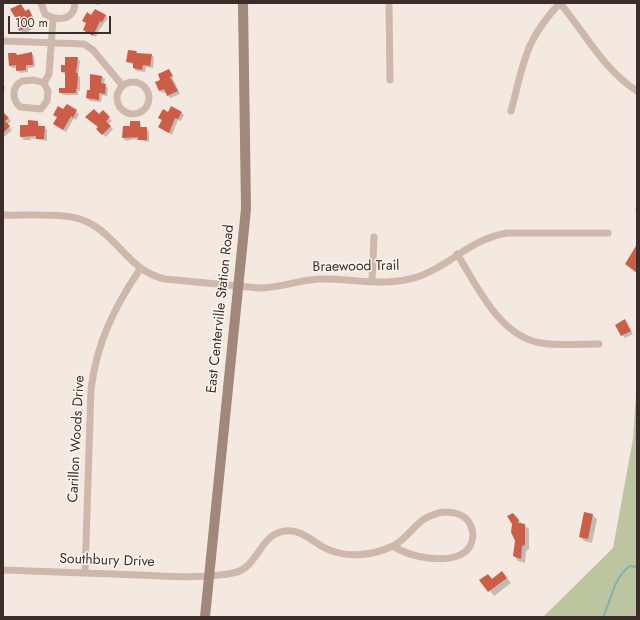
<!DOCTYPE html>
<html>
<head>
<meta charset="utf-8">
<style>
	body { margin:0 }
	#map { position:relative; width:640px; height:620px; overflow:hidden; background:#f4e9e0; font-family:Jost,sans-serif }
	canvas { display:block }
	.frame { position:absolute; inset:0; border:4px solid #3b2e2a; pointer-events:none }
	.scale { position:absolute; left:8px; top:16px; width:103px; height:18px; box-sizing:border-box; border:2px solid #3b2e2a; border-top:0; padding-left:5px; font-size:12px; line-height:14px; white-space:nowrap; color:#3b2e2a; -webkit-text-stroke:3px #fbf4ed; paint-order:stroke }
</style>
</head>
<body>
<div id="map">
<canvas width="640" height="620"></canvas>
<div class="frame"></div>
<div class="scale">100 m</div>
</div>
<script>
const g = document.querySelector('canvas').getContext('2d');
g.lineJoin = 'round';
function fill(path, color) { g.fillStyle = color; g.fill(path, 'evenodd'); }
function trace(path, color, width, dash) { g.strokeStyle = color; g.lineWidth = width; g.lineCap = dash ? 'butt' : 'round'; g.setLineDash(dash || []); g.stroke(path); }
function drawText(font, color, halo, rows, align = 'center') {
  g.font = font + ' Jost,sans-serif'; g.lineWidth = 3; g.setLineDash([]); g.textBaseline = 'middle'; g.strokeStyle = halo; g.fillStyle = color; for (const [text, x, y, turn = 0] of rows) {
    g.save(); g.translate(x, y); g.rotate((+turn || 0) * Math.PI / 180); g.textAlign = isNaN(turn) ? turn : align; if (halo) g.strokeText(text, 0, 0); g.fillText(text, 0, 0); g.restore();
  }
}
fill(new Path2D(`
	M 637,380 L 637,617 L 543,617 L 613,548 L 633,439 Z`), '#bbc59f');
fill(new Path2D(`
	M 95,3 L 103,3 L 97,5 Z
	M 21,5 L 26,11 L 29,10 L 31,13 L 35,21 L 30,23 L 33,29 L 23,34 L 17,24 L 19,23 Z
	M 105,15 L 108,18 L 99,30 L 96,37 L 84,30 L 86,23 L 83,21 L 92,16 Z
	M 136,52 L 139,54 L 152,55 L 154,57 L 153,68 L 146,67 L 145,72 L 136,71 L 134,68 L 134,65 L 128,62 Z
	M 32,54 L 34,56 L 35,67 L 28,68 L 28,72 L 20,73 L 17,68 L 13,68 L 10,66 L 24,56 Z
	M 77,58 L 80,61 L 78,75 L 80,77 L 80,91 L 78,91 L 78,95 L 63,95 L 60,92 L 66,89 L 66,75 L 62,72 Z
	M 169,70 L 180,94 L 170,98 L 166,92 L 163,93 L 160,91 L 157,83 L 162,80 Z
	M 91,75 L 102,77 L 105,79 L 104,85 L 108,88 L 107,96 L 102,95 L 101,102 L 90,101 L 87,98 L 92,83 Z
	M 3,85 L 5,87 L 3,95 Z
	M 67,105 L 79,114 L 76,120 L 74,118 L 66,132 L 57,126 L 58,118 L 54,115 L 63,111 Z
	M 103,112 L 112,121 L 108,124 L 113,129 L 106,137 L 97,129 L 99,127 L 87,117 L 99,115 Z
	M 3,113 L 11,121 L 7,125 L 12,130 L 4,137 Z
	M 168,113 L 181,113 L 184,115 L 181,121 L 178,120 L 172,135 L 162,129 L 163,121 L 159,118 Z
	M 38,122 L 40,127 L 44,127 L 47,130 L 47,141 L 31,138 L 31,140 L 24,140 L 21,137 L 29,126 Z
	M 140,122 L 142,128 L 146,128 L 149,131 L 149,142 L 134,139 L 126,141 L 123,138 Z
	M 637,208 L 637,215 L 635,209 Z
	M 625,321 L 633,334 L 625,338 L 622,335 Z
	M 592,515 L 597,519 L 592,543 L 584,541 L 580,537 Z
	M 517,519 L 529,529 L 529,549 L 526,551 L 525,563 L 518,561 L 514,556 Z
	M 502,572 L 511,583 L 494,596 L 481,580 L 488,575 L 492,579 Z`), '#0003');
trace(new Path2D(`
	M 603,617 C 612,599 613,578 630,566 L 637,567`), '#7db3b1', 2);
fill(new Path2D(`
	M 21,4 L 25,11 L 29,9 L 33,18 L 28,20 L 31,26 L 19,31 L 16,23 L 18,22 L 10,9 Z
	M 95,9 L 106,15 L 102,22 L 100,21 L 93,36 L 83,30 L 86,23 L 82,21 L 87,12 L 91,15 Z
	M 128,50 L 137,51 L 136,53 L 152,54 L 150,66 L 143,65 L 142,70 L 133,68 L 133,63 L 126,62 Z
	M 32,52 L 33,65 L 26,65 L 26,70 L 16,71 L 16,65 L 9,66 L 8,53 L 16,53 L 17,55 Z
	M 65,57 L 78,57 L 76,73 L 78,73 L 77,89 L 76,89 L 76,93 L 59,93 L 59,88 L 65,88 L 65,72 L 61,72 L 61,65 L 65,65 Z
	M 169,69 L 173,76 L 170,77 L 178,91 L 167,96 L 164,89 L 159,91 L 155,82 L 160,80 L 158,74 Z
	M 90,74 L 102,76 L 101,83 L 106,84 L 105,94 L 99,93 L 99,100 L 86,98 L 87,90 L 90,90 Z
	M 67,104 L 77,110 L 73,118 L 71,116 L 63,130 L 53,124 L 57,117 L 53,115 L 58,106 L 63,109 Z
	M 171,106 L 182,112 L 178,119 L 175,118 L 169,133 L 158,127 L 162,120 L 158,118 L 163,109 L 168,112 Z
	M 94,109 L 99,114 L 103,110 L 110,117 L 106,121 L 111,126 L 102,135 L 96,129 L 98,127 L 85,117 Z
	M 3,112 L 9,118 L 5,121 L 10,126 L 3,133 Z
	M 28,120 L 38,121 L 38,126 L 45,126 L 44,139 L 36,139 L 36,136 L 20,137 L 20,125 L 28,125 Z
	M 130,121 L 140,121 L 140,127 L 147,127 L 147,140 L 138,140 L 138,137 L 122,138 L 123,126 L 130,126 Z
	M 636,246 L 637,247 L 637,273 L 625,264 Z
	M 625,319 L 631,331 L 621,336 L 615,325 Z
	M 584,512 L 593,514 L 588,539 L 579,537 Z
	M 513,513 L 519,520 L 518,523 L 525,524 L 525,545 L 522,546 L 521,559 L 513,556 L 515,541 L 511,532 L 512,524 L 507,516 Z
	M 502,571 L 507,578 L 488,592 L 479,580 L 488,574 L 492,579 Z`), '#cc5d47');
trace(new Path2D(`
	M 41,3 L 45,14 C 57,21 74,21 75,3
	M 389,3 L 390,80
	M 560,3 C 585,33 603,69 637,91
	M 3,41 L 84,44 L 93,50 L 122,85
	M 34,80 L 44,83 L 48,91 L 47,101 L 41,109 L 20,107 C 12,99 11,87 22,81 Z
	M117 98a16 16 0 1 1 32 0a16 16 0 1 1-32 0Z
	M 44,83 L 49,74 L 53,19
	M 511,111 C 524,63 524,41 560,3
	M 3,215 C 25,216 66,212 85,221 C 118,235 128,271 165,279 L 259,288 C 280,288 299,280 319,279 C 352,278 388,288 420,276 C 453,264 468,240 507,233 L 608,233
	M 457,254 C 478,287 499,336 541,343 C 560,346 580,344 599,344
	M 372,281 L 374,237
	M 443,512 C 448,512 453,512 458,514 C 474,519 478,541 465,552 C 448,565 409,557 393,546 C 414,535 413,518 443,512 Z
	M 3,570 C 48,572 94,573 139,575 C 170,576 202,579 233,573 C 258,569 259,534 285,531 C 300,529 311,540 323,547 C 345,559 372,556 393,546
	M 85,573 L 91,389 C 97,342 114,308 140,269`), '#ceb8ab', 7);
trace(new Path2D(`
	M 205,617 L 246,209 L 243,3`), '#a2877c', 10);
drawText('14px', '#3b2e2a', '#fbf4ed', [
	["Braewood Trail",356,267,-1],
	["East Centerville Station Road",221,309,-84],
	["Carillon Woods Drive",77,439,-87],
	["Southbury Drive",107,561,2]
]);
</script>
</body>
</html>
